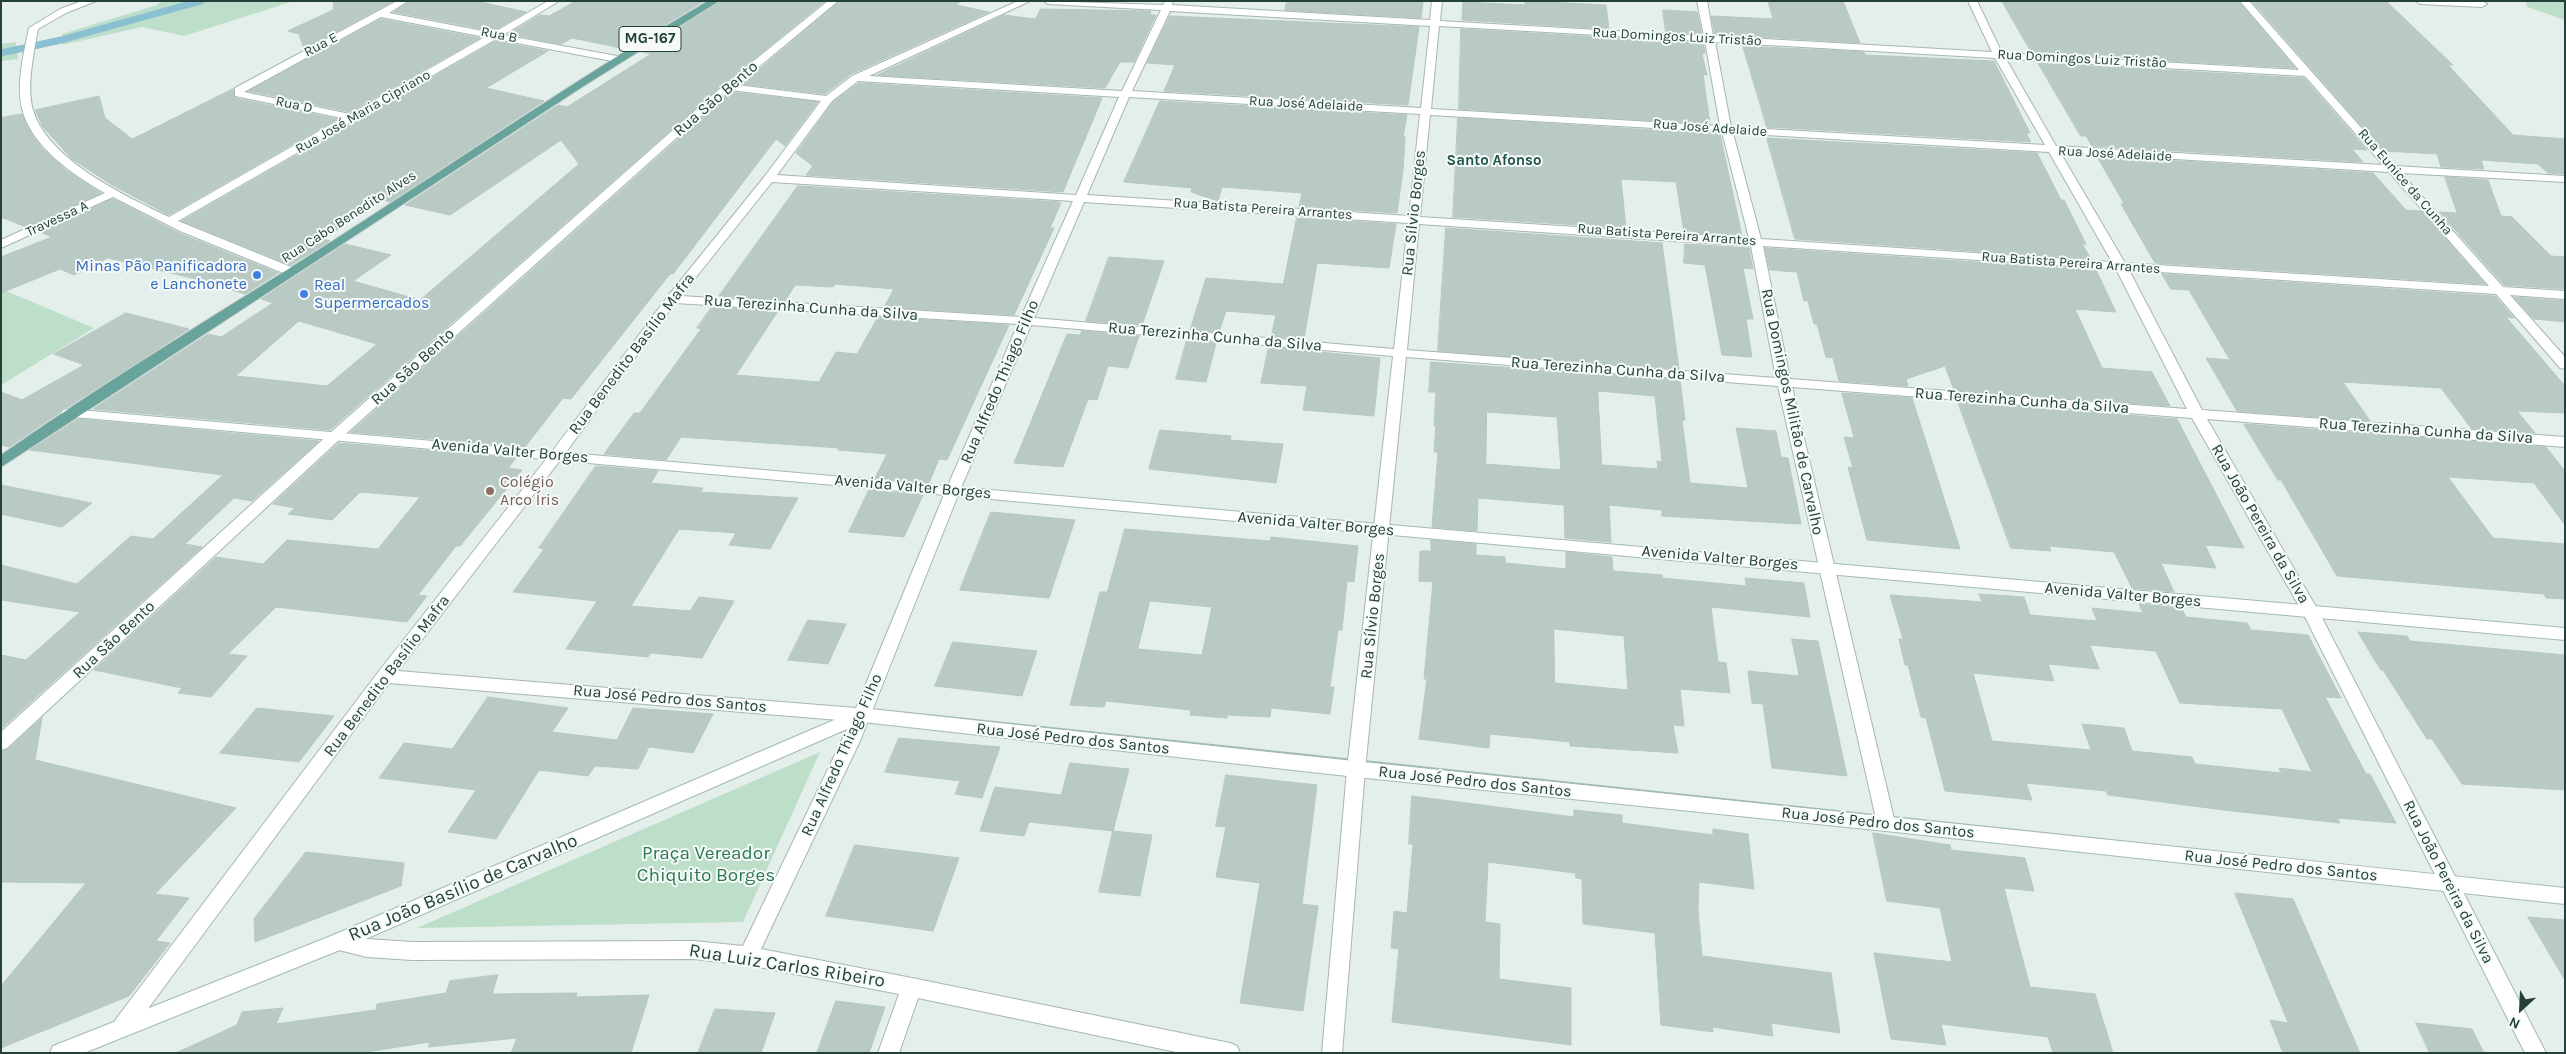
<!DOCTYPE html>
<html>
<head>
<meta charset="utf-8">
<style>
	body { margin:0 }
	#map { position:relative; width:2566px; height:1054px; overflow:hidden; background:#e4eeea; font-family:Karla,sans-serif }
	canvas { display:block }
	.frame { position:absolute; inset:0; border:2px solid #23403b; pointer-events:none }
	.north { position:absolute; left:2496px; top:984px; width:50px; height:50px; -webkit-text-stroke:4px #f5faf8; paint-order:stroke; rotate:205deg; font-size:14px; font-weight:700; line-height:20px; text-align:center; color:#23403b }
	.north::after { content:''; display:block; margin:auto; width:18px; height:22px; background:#23403b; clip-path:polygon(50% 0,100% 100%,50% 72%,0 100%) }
</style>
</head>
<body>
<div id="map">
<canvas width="2566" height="1054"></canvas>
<div class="frame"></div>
<div class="north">N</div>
</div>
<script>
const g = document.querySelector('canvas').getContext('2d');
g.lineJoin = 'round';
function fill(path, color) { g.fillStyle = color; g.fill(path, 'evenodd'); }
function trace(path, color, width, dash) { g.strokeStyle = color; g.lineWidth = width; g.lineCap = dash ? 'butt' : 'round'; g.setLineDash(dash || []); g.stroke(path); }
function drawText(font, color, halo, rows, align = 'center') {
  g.font = font + ' Karla,sans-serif'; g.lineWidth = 4; g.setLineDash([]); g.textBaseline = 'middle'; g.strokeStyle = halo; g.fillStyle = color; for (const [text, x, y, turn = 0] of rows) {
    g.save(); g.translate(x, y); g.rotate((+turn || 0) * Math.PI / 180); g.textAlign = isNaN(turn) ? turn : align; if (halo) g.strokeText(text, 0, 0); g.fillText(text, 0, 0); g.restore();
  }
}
fill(new Path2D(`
	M 161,1 L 294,1 L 184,36 L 142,27 L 62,45 L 62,34 L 157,5 Z
	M 2526,1 L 2565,1 L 2565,20 L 2527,7 Z
	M 16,42 L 18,59 L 1,61 L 1,44 Z
	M 6,291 L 94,328 L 1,385 L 1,292 Z
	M 820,752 L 743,922 L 417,928 Z`), '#bddfca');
trace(new Path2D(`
	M 1,53 L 61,40 L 201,1`), '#8bc0d3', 7);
const building = new Path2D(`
	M 334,1 L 393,1 L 304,49 L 299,34 L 288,31 L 333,10 Z
	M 410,1 L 476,1 L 526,12 L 493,31 L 394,12 Z
	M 576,1 L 704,1 L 626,49 L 572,38 L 561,44 L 508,34 L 540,15 L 549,16 Z
	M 721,1 L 825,1 L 723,84 L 330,430 L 93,409 L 208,334 L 221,337 L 273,303 L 261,299 L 345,244 L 391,255 L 353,281 L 420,300 L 579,164 L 561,140 L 450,215 L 405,205 L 558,105 L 567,107 L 651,54 L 642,52 ZM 299,321 L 377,344 L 327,386 L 236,376 Z
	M 840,1 L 961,1 L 956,5 L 989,12 L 851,74 L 825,94 L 742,84 Z
	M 1287,1 L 1423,1 L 1421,18 L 1285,10 Z
	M 1525,1 L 1606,5 L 1609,29 L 1462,20 L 1463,2 L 1525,5 Z
	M 1768,1 L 1843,1 L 1860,43 L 1715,34 L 1711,16 L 1773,19 Z
	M 2002,1 L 2238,1 L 2295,68 L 2032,53 Z
	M 2252,1 L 2387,2 L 2453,65 L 2448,65 L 2513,135 L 2565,139 L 2565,174 L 2548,173 L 2538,164 L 2481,160 L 2484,169 L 2441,167 L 2437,154 L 2384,151 Z
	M 1041,9 L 1151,11 L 1150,15 L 1156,15 L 1134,62 L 1120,62 L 1105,88 L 877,75 L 1004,15 L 1035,19 Z
	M 1663,10 L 1697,12 L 1702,34 L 1666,32 Z
	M 1170,16 L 1419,27 L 1408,105 L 1164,91 L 1175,65 L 1147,63 Z
	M 381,19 L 480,38 L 350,112 L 249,91 Z
	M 1461,29 L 1703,43 L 1705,53 L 1702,54 L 1707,75 L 1703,74 L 1710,124 L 1459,109 Z
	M 496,41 L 548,51 L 486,88 L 544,101 L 390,202 L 384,200 L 332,233 L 324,239 L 330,241 L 291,265 L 182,221 Z
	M 1743,46 L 1864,52 L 1865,55 L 1994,61 L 2030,133 L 2026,133 L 2031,142 L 1767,127 Z
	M 2038,63 L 2304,78 L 2367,150 L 2352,149 L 2363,162 L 2092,146 L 2086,136 L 2081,136 Z
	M 859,83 L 1102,98 L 1063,192 L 806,175 L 813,166 L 796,153 L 833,102 Z
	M 233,89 L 235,98 L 337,119 L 169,215 L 112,185 L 72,159 L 43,127 L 35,110 L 99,96 L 105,118 L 132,139 Z
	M 731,92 L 818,102 L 785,146 L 776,139 L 673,274 L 670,274 L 571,399 L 563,398 L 525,447 L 351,432 Z
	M 1160,101 L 1407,115 L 1403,137 L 1405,137 L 1403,170 L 1397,213 L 1299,207 L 1302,193 L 1222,187 L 1218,201 L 1191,192 L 1192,188 L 1124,182 Z
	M 22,114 L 33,136 L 42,148 L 66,170 L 101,193 L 26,227 L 1,217 L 1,118 Z
	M 1458,118 L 1720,134 L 1742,236 L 1684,232 L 1676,182 L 1621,179 L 1626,228 L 1453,217 Z
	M 1767,138 L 2037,153 L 2061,200 L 2064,200 L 2086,244 L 2082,244 L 2091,259 L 1795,239 Z
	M 2097,156 L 2373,173 L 2406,210 L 2421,211 L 2485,284 L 2155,263 L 2121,204 L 2124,204 Z
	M 2445,177 L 2488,180 L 2501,216 L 2512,217 L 2551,256 L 2565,257 L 2565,289 L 2504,285 L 2439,212 L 2457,213 Z
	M 798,186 L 1059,202 L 1061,203 L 1050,228 L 1054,228 L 1014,315 L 884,307 L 894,289 L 835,284 L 833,287 L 795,285 L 785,301 L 719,296 Z
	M 113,199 L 179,233 L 278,273 L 245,294 L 200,280 L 108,258 L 74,275 L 60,269 L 1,293 L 1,257 L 52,237 L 40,232 Z
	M 1297,218 L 1396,224 L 1389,268 L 1317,263 L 1304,339 L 1271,337 L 1276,315 L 1226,311 L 1219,332 L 1190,330 L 1206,278 L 1283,284 Z
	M 1446,228 L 1662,243 L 1679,369 L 1438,351 Z
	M 1685,244 L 1749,248 L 1753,269 L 1743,268 L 1753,319 L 1746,319 L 1752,357 L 1722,355 L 1705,265 L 1684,263 Z
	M 1765,248 L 2096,270 L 2116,312 L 2075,309 L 2102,368 L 2152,372 L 2170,406 L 1954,390 L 1945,366 L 1906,379 L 1908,386 L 1839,381 L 1833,358 L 1826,357 L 1817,324 L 1814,324 L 1808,301 L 1804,301 L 1797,272 L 1770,270 Z
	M 1109,257 L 1164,261 L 1142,325 L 1086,321 Z
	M 2162,274 L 2495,296 L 2514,318 L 2506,317 L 2565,386 L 2565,413 L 2517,411 L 2535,433 L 2471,428 L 2441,388 L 2343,382 L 2370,421 L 2237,411 L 2206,358 L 2230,360 L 2189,290 L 2171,289 Z
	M 2514,297 L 2565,301 L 2565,322 L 2534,319 Z
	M 712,307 L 778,311 L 736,375 L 819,382 L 836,352 L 857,354 L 878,317 L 1009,325 L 947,460 L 939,459 L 929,483 L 875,478 L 887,454 L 838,450 L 839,448 L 681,437 L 666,460 L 604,454 L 634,413 L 640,413 L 701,329 L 697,328 Z
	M 126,313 L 189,329 L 68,407 L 63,408 L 59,413 L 9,447 L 1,445 L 1,392 L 22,400 L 84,365 L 54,354 Z
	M 1082,331 L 1139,336 L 1128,368 L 1108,366 L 1097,400 L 1088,399 L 1063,467 L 1014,463 L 1067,334 L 1080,335 Z
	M 1187,340 L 1216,343 L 1206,382 L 1176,379 Z
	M 1269,347 L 1380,358 L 1374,416 L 1303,410 L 1307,386 L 1261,383 Z
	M 1431,362 L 1680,380 L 1685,420 L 1682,420 L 1690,483 L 1748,488 L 1736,428 L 1776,431 L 1781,457 L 1788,458 L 1801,524 L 1662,516 L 1662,510 L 1609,505 L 1611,542 L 1565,538 L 1564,505 L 1478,498 L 1477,531 L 1432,527 L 1438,452 L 1434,452 L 1436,426 L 1434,426 L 1436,392 L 1429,392 ZM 1598,391 L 1655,396 L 1662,462 L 1657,461 L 1658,469 L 1602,465 ZM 1487,412 L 1557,417 L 1561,470 L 1486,464 Z
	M 1842,393 L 1912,398 L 1960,549 L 1867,540 L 1848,467 L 1853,468 L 1844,437 L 1854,438 Z
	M 1958,402 L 2177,419 L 2244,548 L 2205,545 L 2216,568 L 2161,563 L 2174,592 L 2132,588 L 2114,552 L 2049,546 L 2051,551 L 2011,548 Z
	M 78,419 L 319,441 L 252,501 L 234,498 L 185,544 L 202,547 L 1,729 L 1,655 L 26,660 L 80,612 L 1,600 L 1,565 L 77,584 L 131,536 L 153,539 L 223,475 L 30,450 Z
	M 2244,424 L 2546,447 L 2565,471 L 2565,525 L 2534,483 L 2448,477 L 2493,538 L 2565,544 L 2565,599 L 2546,598 L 2544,594 L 2337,576 L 2281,480 L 2278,480 Z
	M 1160,430 L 1231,436 L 1230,440 L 1283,444 L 1276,483 L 1149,469 Z
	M 339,443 L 516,458 L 508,468 L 522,470 L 460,546 L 456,546 L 418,595 L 427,596 L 407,622 L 276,607 L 228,654 L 247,656 L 211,697 L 178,693 L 182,688 L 94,670 L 216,557 L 263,564 L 287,540 L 378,549 L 420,497 L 360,492 L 332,520 L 288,514 L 295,508 L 273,504 Z
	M 596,466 L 658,471 L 651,483 L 703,488 L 700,492 L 798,498 L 770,549 L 729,545 L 736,533 L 679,529 L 631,606 L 690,611 L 699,597 L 734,601 L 702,658 L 651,653 L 648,657 L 566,649 L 597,601 L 513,592 L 544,549 L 539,548 Z
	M 1,485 L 92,503 L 62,527 L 1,514 Z
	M 869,490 L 923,495 L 904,537 L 849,532 Z
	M 991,512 L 1075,520 L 1049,598 L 960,590 Z
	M 1125,529 L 1270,541 L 1271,537 L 1358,546 L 1354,582 L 1347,581 L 1342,630 L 1338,630 L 1330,687 L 1334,687 L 1330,714 L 1271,708 L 1270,717 L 1227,715 L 1227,718 L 1190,715 L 1191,710 L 1106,701 L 1104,707 L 1070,705 L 1100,592 L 1107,592 ZM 1150,601 L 1212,607 L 1202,655 L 1138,649 Z
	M 1431,540 L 1476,544 L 1476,555 L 1505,557 L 1505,563 L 1566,569 L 1566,552 L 1612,557 L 1613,571 L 1662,575 L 1662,578 L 1746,586 L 1745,578 L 1804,583 L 1810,617 L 1711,607 L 1718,662 L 1726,663 L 1730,693 L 1680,689 L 1684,726 L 1673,725 L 1678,753 L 1570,746 L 1570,742 L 1490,734 L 1489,748 L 1419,739 L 1427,679 L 1424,679 L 1433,582 L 1419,581 L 1420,551 L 1431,551 ZM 1554,629 L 1624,636 L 1628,690 L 1555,683 Z
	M 1979,594 L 2024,597 L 2030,615 L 2097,621 L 2092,608 L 2143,613 L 2139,604 L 2181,608 L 2186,617 L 2247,623 L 2251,630 L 2308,635 L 2341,698 L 2325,697 L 2366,774 L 2370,774 L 2396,823 L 2337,818 L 2340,823 L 2224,810 L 2108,795 L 2106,791 L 2026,783 L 2032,800 L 1945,791 L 1926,718 L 1921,717 L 1908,665 L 1905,665 L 1899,639 L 1903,639 L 1890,595 L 1982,602 ZM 2090,645 L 2156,651 L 2180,703 L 2282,709 L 2312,772 L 2279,768 L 2281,773 L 2195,764 L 2192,757 L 2132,751 L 2124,728 L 2082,724 L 2091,750 L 1992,741 L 1973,673 L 2054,681 L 2048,664 L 2099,669 Z
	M 808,620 L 846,624 L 828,664 L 788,660 Z
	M 2358,632 L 2407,636 L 2410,641 L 2565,655 L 2565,790 L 2462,784 L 2432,739 L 2427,739 L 2383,670 L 2381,670 Z
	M 1792,639 L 1818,641 L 1847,776 L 1772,768 L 1763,704 L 1752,703 L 1748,671 L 1799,676 Z
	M 953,642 L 1037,651 L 1022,696 L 935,686 Z
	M 488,697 L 568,708 L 552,732 L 617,740 L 633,708 L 713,714 L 693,753 L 649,747 L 638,769 L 595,766 L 588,776 L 539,770 L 496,839 L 448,832 L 476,790 L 379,778 L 404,743 L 452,749 Z
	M 257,708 L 334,716 L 299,762 L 220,753 Z
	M 42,718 L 35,760 L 236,808 L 155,894 L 189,898 L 156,941 L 170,943 L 129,996 L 1,1048 L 1,986 L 86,883 L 1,882 L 1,752 L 8,749 Z
	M 899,738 L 1000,747 L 982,798 L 955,794 L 960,781 L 885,772 Z
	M 1070,763 L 1129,769 L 1113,831 L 1029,822 L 1024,836 L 980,831 L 995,787 L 1061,795 Z
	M 1226,775 L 1317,785 L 1302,904 L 1318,906 L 1303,1011 L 1240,1003 L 1260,883 L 1216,877 L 1226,827 L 1216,826 Z
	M 1412,796 L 1574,817 L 1574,810 L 1622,815 L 1622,823 L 1713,835 L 1713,829 L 1748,834 L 1754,889 L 1699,882 L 1698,911 L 1702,956 L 1831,973 L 1840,1033 L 1771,1023 L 1773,1036 L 1712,1027 L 1713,1032 L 1661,1025 L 1655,933 L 1583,924 L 1582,879 L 1576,878 L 1575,873 L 1488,862 L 1485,922 L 1500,924 L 1499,979 L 1571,988 L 1571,1045 L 1392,1022 L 1399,949 L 1391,948 L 1394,911 L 1407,913 L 1413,844 L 1409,844 Z
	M 1113,831 L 1152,835 L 1140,896 L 1099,892 Z
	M 1873,833 L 1950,845 L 1951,850 L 2025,858 L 2034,891 L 2004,888 L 2030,987 L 2095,994 L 2113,1053 L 2053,1053 L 2048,1037 L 1941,1024 L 1946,1045 L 1891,1039 L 1874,953 L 1952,962 L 1940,908 L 1887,901 Z
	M 855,845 L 959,858 L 933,931 L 826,916 Z
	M 306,852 L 404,863 L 401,886 L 255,942 L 254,919 Z
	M 2235,893 L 2293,899 L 2360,1053 L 2283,1053 L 2270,1020 L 2288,1023 Z
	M 2528,917 L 2565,920 L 2565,980 Z
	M 498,975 L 492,994 L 577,993 L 576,997 L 649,995 L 631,1053 L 511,1053 L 517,1038 L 428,1047 L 430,1042 L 360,1053 L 176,1053 L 237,1025 L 242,1012 L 283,1008 L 276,1024 L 376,1010 L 377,1004 L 446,993 L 450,981 Z
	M 836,1001 L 885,1007 L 869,1053 L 817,1053 Z
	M 715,1009 L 775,1013 L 761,1053 L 698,1053 Z
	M 2416,1023 L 2472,1029 L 2484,1053 L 2430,1053 Z`);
fill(building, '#b9c9c4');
trace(building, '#b6c8c2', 1);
const street = new Path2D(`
	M 82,1 L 96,1 L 66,13 L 38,29 C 34,53 26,86 33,110 C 48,160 125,196 169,217 L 342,118 L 235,96 L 235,88 L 397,1 L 408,1 L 389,13 L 493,33 L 548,1 L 559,1 L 503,35 L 617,56 L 622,59 L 617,62 L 496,39 L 178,221 L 296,269 L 296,275 L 288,275 L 180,231 L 113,197 L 1,248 L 1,240 L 105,193 C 73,175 31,146 22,109 C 16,84 24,52 29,28 L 60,9 ZM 381,17 L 485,37 L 350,114 L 244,92 Z
	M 828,1 L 838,1 L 737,85 L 826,96 L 852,76 L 1018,1 L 1030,1 L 869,76 L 1122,91 L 1161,10 L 1048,4 L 1044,1 L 1163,5 L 1165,1 L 1173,1 L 1172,5 L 1430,20 L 1432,1 L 1442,1 L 1440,21 L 1704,36 L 1697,1 L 1707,1 L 1713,36 L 1992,52 L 1968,1 L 1977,1 L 2002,53 L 2299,70 L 2240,1 L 2249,1 L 2395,166 L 2565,176 L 2565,182 L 2401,173 L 2503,287 L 2565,291 L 2565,299 L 2510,295 L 2565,357 L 2565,369 L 2560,368 L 2496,294 L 2129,270 L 2202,410 L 2565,437 L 2565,447 L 2207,419 L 2319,612 L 2546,1053 L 2525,1053 L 2303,613 L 2192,418 L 1792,387 L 1895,823 L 1892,828 L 1886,831 L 1880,828 L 1877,823 L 1778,386 L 1406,357 L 1365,770 L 1342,1053 L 1322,1053 L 1347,770 L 1393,356 L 1031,325 L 960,490 L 860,741 L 761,949 L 912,978 L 1230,1043 L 1237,1046 L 1240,1053 L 1181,1053 L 918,998 L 899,1053 L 878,1053 L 899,994 L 748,965 L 694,959 L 412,960 L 367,957 L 331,948 L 328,942 L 331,936 L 338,933 L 367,939 L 412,942 L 694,941 L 743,946 L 851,721 L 389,683 L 130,1033 L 123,1036 L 116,1033 L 113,1026 L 116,1019 L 379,671 L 551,453 L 668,296 L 765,176 L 821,101 L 730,90 L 340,439 L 7,748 L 1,750 L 1,732 L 330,433 L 724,85 ZM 1170,11 L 1430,26 L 1421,108 L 1132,91 ZM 1439,26 L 1705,41 L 1720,126 L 1431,109 ZM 1715,42 L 1995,58 L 2045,145 L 1731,127 ZM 2006,59 L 2305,76 L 2383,165 L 2056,146 ZM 858,81 L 1119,97 L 1076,195 L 777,175 L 832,101 ZM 1129,97 L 1420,114 L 1409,216 L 1087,195 ZM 1430,115 L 1722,132 L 1749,238 L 1420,217 ZM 1733,133 L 2049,152 L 2112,262 L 1761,239 ZM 2060,152 L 2389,172 L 2489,286 L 2125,263 ZM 772,182 L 1073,201 L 1021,317 L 681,296 ZM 1084,202 L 1408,223 L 1394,349 L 1034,318 ZM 1419,224 L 1751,246 L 1776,378 L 1407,350 ZM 1763,246 L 2116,269 L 2187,409 L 1790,379 ZM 675,303 L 1018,324 L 946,490 L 856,708 L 398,671 L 561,459 Z
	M 2416,1 L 2482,1 L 2487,4 L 2482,7 L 2420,4 Z`);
const secondary = new Path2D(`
	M 68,409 L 2565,628 L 2565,640 L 63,416 L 61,413 L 63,410 Z
	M 862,708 C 1429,771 1997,827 2565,888 L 2565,904 L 1886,831 L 1356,777 L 863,722 L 345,948 L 84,1053 L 50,1053 L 53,1046 L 331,936 Z`);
const primary = new Path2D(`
	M 708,1 L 719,1 L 579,89 L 1,467 L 1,455 C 112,377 228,308 342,235 C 463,157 583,75 708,1 Z`);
trace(street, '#a6b6b2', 2);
trace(secondary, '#a2bab4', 2);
trace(primary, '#c1cac8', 2);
fill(street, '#fff');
fill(secondary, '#fff');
fill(primary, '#68a49b');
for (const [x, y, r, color] of [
	[257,275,5,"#3f7fe0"],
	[304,294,5,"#3f7fe0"],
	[490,491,5,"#8d6e63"]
]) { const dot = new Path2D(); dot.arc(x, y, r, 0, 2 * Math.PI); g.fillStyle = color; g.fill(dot); trace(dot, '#f5faf8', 2); }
drawText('14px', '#23403b', '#f5faf8', [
	["Rua B",499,35,11],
	["Rua Domingos Luiz Tristão",1677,37,3],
	["Rua E",321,45,-28],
	["Rua Domingos Luiz Tristão",2082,59,3],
	["Rua José Adelaide",1306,104,3],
	["Rua D",294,105,12],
	["Rua José Maria Cipriano",363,112,-30],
	["Rua José Adelaide",1710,128,4],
	["Rua José Adelaide",2115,154,3],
	["Rua Eunice da Cunha",2405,182,49],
	["Rua Batista Pereira Arrantes",1263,209,4],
	["Rua Cabo Benedito Alves",349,217,-33],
	["Travessa A",57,219,-25],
	["Rua Batista Pereira Arrantes",1667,235,4],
	["Rua Batista Pereira Arrantes",2071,263,4]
]);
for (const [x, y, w] of [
	[650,39,62]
]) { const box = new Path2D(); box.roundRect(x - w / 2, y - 12.5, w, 25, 4); g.fillStyle = '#f5faf8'; g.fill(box); trace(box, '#23403b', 1); }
drawText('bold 15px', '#23403b', null, [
	["MG-167",650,39]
]);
drawText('bold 15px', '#1e534c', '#f5faf8', [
	["Santo Afonso",1494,161]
]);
drawText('16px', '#23403b', '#f5faf8', [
	["Rua São Bento",716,99,-41],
	["Rua Sílvio Borges",1414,213,-84],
	["Rua Terezinha Cunha da Silva",811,308,4],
	["Rua Terezinha Cunha da Silva",1215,337,5],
	["Rua Benedito Basílio Mafra",632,354,-53],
	["Rua São Bento",413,367,-42],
	["Rua Terezinha Cunha da Silva",1618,370,4],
	["Rua Alfredo Thiago Filho",1000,382,-67],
	["Rua Terezinha Cunha da Silva",2022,401,4],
	["Rua Domingos Militão de Carvalho",1792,412,78],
	["Rua Terezinha Cunha da Silva",2426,431,4],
	["Avenida Valter Borges",510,451,5],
	["Avenida Valter Borges",913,487,5],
	["Avenida Valter Borges",1316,524,5],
	["Rua João Pereira da Silva",2260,524,60],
	["Avenida Valter Borges",1720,558,5],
	["Avenida Valter Borges",2123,595,5],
	["Rua Sílvio Borges",1373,616,-84],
	["Rua São Bento",114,640,-43],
	["Rua Benedito Basílio Mafra",387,676,-53],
	["Rua José Pedro dos Santos",670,699,5],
	["Rua José Pedro dos Santos",1073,739,6],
	["Rua Alfredo Thiago Filho",842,755,-66],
	["Rua José Pedro dos Santos",1475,782,6],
	["Rua José Pedro dos Santos",1878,823,6],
	["Rua José Pedro dos Santos",2281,866,6],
	["Rua João Pereira da Silva",2448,882,63]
]);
drawText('16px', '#366cbe', '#f5faf8', [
	["Minas Pão Panificadora",247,266],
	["e Lanchonete",247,284],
	["Real",314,285,"left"],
	["Supermercados",314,303,"left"]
], 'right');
drawText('16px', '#785e54', '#f5faf8', [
	["Colégio",500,482],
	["Arco Íris",500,500]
], 'left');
drawText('19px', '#2c7852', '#f5faf8', [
	["Praça Vereador",706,854],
	["Chiquito Borges",706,876]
]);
drawText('19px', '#23403b', '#f5faf8', [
	["Rua João Basílio de Carvalho",463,888,-23],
	["Rua Luiz Carlos Ribeiro",787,966,9]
]);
</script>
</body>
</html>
